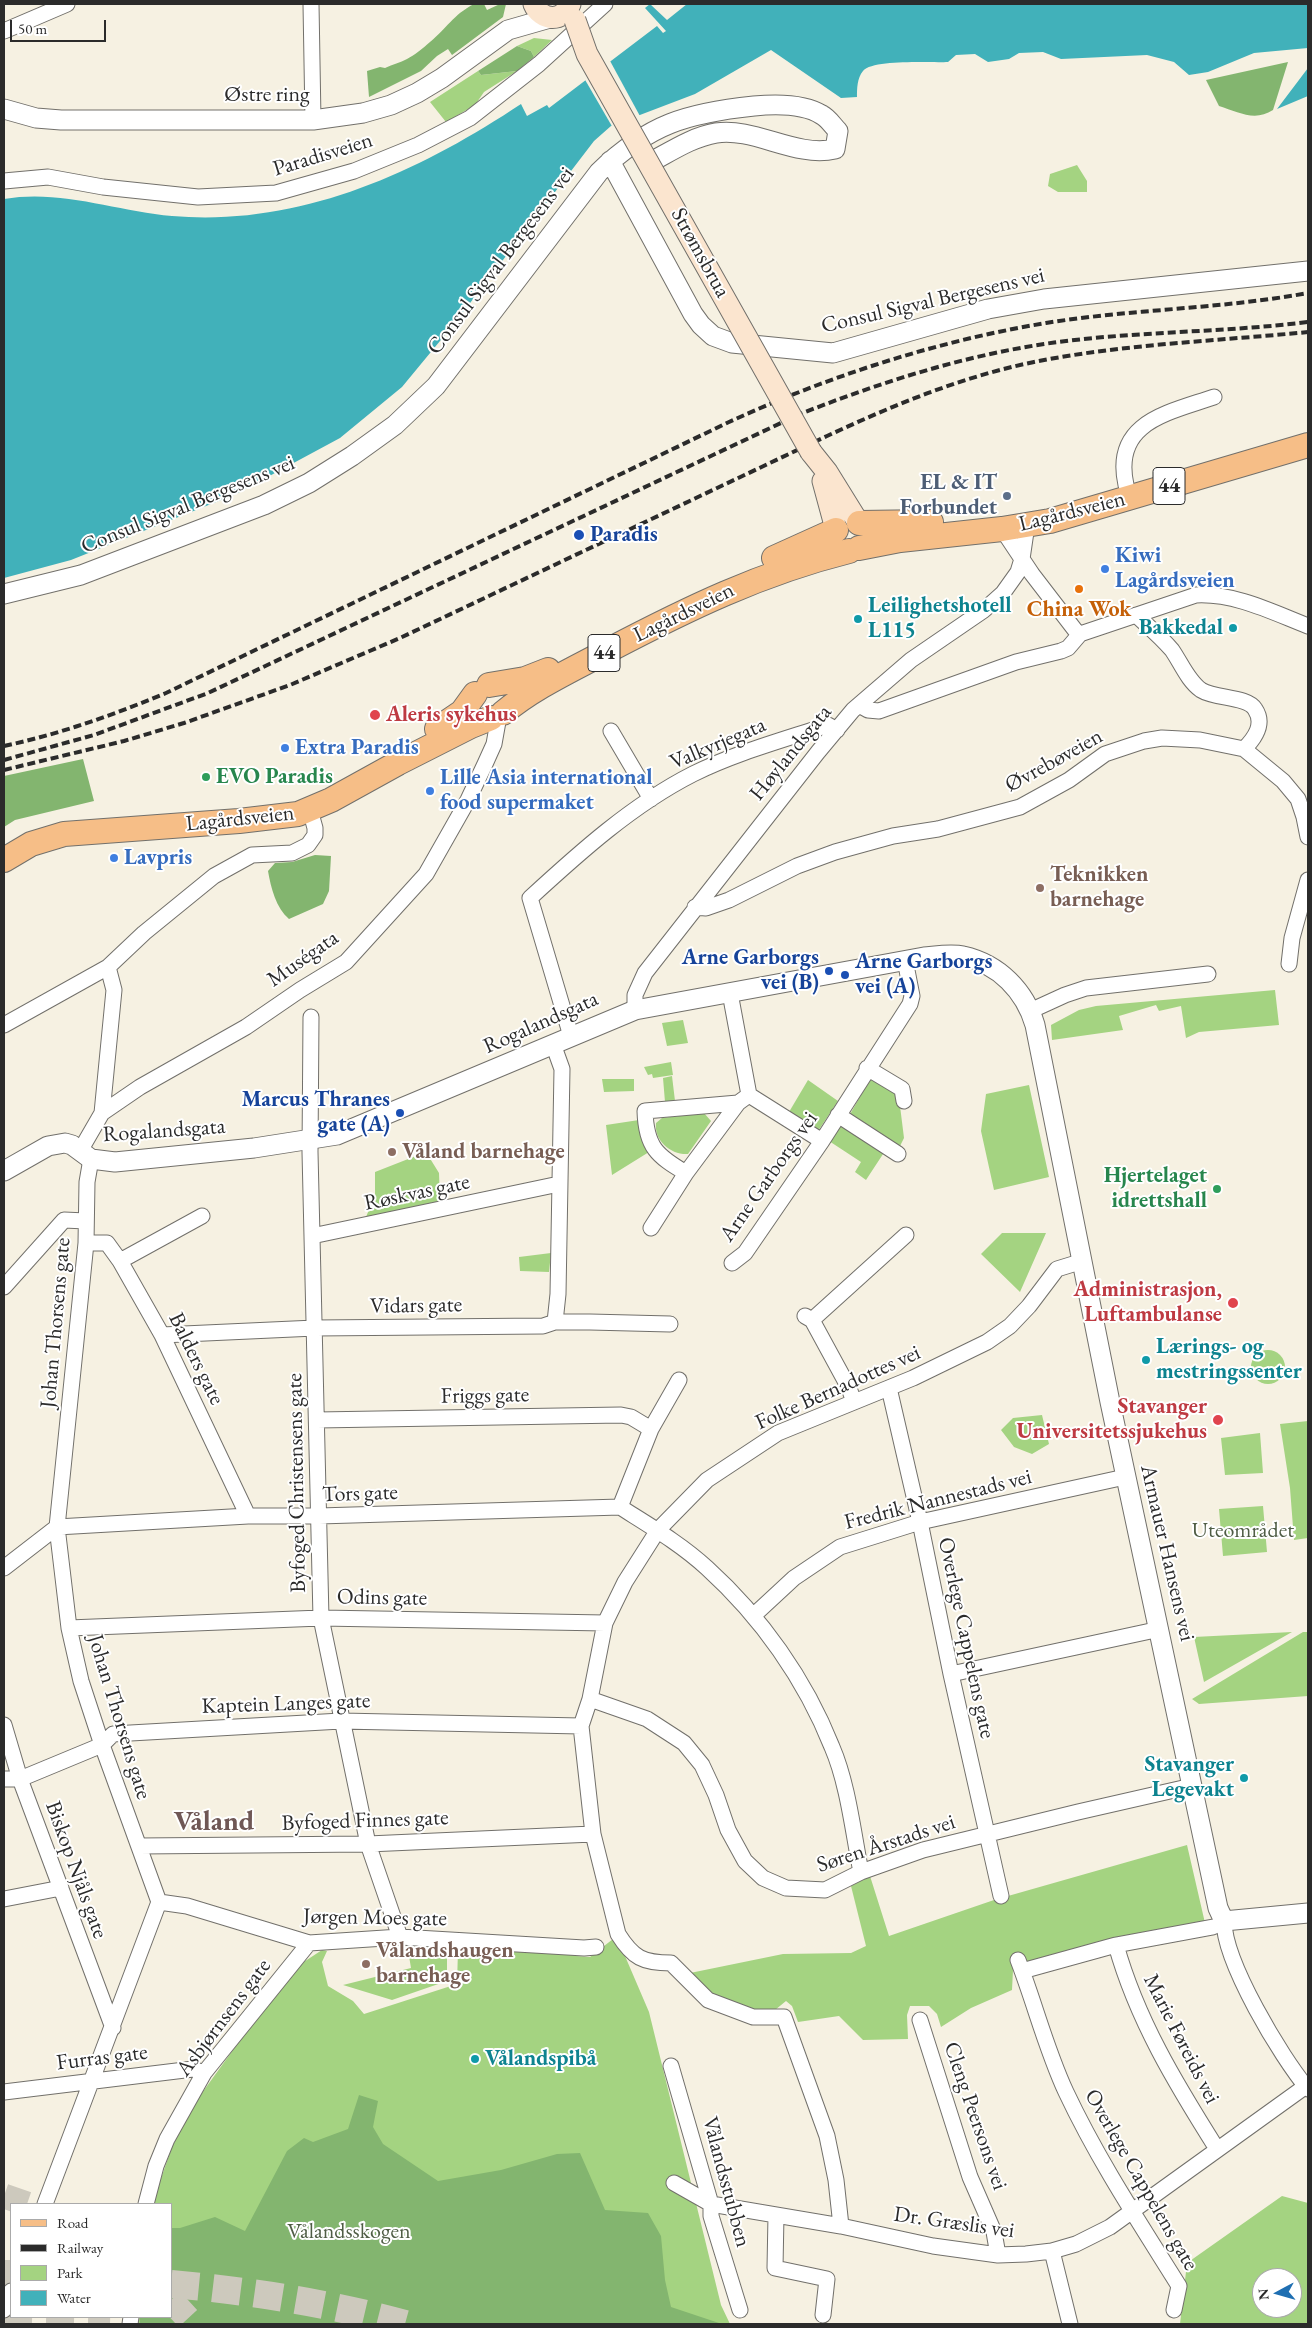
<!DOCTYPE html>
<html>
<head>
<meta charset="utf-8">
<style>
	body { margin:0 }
	#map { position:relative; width:1312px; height:2328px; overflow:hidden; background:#f6f1e2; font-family:"EB Garamond",serif }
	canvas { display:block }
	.frame { position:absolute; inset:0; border:5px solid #2b2b2b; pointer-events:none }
	.legend { position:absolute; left:10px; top:2203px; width:162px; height:115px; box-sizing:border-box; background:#fff; border:1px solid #aaa; margin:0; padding:6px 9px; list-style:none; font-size:15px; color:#2b2b2b }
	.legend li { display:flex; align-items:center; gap:10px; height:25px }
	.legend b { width:25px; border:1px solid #aaa }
	.north { position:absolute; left:1252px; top:2268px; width:50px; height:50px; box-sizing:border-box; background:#fff; border:1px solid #aaa; border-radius:50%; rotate:264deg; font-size:14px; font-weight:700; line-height:20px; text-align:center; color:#2b2b2b }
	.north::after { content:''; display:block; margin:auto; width:18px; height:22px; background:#1f6fb2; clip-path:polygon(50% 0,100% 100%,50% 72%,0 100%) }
	.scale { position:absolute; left:10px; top:20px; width:96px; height:22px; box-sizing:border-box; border:2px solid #2b2b2b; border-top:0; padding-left:6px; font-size:15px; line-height:18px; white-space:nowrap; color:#2b2b2b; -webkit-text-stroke:4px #fff; paint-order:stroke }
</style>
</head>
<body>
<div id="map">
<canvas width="1312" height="2328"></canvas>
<div class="frame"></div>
<ul class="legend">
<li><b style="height:6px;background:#f6be87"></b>Road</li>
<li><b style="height:6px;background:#2b2b2b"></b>Railway</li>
<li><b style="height:14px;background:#a4d381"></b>Park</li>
<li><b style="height:14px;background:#41b1ba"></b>Water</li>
</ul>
<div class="north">N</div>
<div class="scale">50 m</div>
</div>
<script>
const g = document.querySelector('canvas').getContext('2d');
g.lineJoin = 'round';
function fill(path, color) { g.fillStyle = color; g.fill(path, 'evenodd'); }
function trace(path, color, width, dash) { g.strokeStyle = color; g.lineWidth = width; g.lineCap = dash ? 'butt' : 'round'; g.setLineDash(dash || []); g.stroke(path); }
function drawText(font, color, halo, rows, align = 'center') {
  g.font = font + ' "EB Garamond",serif'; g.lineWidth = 4; g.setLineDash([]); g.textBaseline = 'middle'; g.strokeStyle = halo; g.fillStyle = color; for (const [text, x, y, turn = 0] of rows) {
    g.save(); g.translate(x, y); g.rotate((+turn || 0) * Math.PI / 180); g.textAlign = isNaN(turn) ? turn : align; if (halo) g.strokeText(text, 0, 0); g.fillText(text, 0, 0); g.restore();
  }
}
fill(new Path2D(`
	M 534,38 L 552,40 L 534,57 L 531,51 L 517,46 Z
	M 478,71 L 481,75 L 517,71 L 484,92 L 475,105 L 446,122 L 430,102 Z
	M 1077,165 L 1087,181 L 1087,192 L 1058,192 L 1048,186 L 1050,174 Z
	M 1275,990 L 1279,1025 L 1199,1032 L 1186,1038 L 1181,1006 L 1159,1011 L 1156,1005 L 1119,1016 L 1123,1030 L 1052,1040 L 1051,1025 L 1079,1010 L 1096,1006 Z
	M 683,1020 L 688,1043 L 667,1046 L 662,1023 Z
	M 671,1062 L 673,1075 L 653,1078 L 652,1074 L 648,1075 L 644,1067 Z
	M 873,1074 L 898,1090 L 904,1138 L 899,1148 L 849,1116 Z
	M 672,1076 L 675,1101 L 665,1102 L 663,1078 Z
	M 602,1079 L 634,1079 L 634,1091 L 604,1092 Z
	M 808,1080 L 838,1101 L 818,1131 L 789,1112 Z
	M 1029,1085 L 1049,1177 L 994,1190 L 981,1131 L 986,1094 Z
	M 704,1113 L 711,1121 L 688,1154 C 671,1155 654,1141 656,1123 L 662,1118 Z
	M 639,1120 L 649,1152 L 612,1175 L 606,1125 Z
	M 842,1123 L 885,1151 L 866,1180 L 855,1172 L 861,1162 L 829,1141 Z
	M 426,1152 L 439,1173 L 440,1201 L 366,1217 L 375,1195 L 375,1172 Z
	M 1002,1233 L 1046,1233 L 1020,1292 L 981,1254 Z
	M 551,1253 L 549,1272 L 520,1271 L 519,1257 Z
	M1251 1367a17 17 0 1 1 34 0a17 17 0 1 1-34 0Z
	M 1042,1415 L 1049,1444 L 1032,1454 L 1014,1447 L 1001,1430 L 1013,1418 Z
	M 1308,1421 L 1308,1538 L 1294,1540 L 1290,1488 L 1280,1424 Z
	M 1260,1433 L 1263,1473 L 1225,1475 L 1221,1438 Z
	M 1263,1506 L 1267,1552 L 1223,1556 L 1219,1509 Z
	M 1292,1632 L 1204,1682 L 1194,1637 Z
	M 1303,1632 L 1308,1632 L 1308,1696 L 1199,1704 L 1192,1699 Z
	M 1187,1845 L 1205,1923 L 1116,1939 L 1013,1970 L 1012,1990 L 971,2008 L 941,2027 L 937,2014 L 929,2006 L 910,2006 L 907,2015 L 908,2039 L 863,2040 L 839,2016 L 798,2022 L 792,2006 L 786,2001 L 775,2010 L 748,2011 L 705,1994 L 690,1973 L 783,1954 L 851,1953 L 866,1946 L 851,1886 L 870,1876 L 889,1936 L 994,1900 Z
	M 613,1939 L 619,1942 L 649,2012 L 721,2305 L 730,2324 L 136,2324 L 137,2317 L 171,2317 L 171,2204 L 152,2204 L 172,2147 L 194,2104 L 290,1971 L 322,1950 L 327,1951 L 322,1962 L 328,1986 L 353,2001 L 364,2014 L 457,1984 L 458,1950 L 481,1950 L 494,1945 L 572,1952 L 576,1956 L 590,1957 Z
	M 409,1956 L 447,1957 L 447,1981 L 392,2000 L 343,1985 L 411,1968 Z
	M 1282,2196 L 1308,2203 L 1308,2324 L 1180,2324 L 1187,2263 ZM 1262,2278 L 1292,2278 L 1292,2308 L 1262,2308 Z`), '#a4d381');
fill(new Path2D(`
	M 474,4 L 484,4 L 487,10 L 500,4 L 506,4 L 503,17 L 452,55 L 448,49 L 437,56 L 421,71 L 369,97 L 367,71 L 380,67 L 385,68 C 393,64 400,63 407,59 C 415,55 423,48 430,42 C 447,28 453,15 474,4 Z
	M 517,46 L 531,51 L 534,57 L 517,71 L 481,75 L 478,71 Z
	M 1288,62 L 1273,110 C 1255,122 1238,112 1219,106 L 1206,80 Z
	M 83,759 L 94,801 L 15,820 L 4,827 L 4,776 Z
	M 315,855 L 331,856 L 329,891 L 323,904 L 289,919 C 276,908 271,888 268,871 L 275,863 L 292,862 Z
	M 359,2095 L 378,2101 L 373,2127 L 383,2144 L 438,2181 L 501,2170 L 557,2154 L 580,2153 L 605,2210 L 648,2213 L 661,2236 L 665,2280 L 671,2307 L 722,2324 L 140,2324 L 140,2317 L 171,2317 L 171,2228 L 180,2228 L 215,2217 L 245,2231 L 287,2151 L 304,2138 L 313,2142 L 348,2129 Z`), '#83b56f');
fill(new Path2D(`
	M 650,4 L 667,20 L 687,4 L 1308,4 L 1308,48 L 1254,53 L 1208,72 L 1189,75 L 1174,62 L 1147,55 L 1061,59 L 1043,52 L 1019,53 L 1009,59 L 988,62 L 975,54 L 956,55 L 948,62 C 931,63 873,59 863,71 C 857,78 857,89 857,97 L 841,98 L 771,50 L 695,94 L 611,126 L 594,141 L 454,324 L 402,387 L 340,438 L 236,494 L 71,560 L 4,578 L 4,199 C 60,189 116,211 172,216 C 299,227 417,173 521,104 L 527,116 L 547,105 L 549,108 L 657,26 L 663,33 L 666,31 L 645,8 Z
	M 1308,68 L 1308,96 L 1277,109 Z`), '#41b1ba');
fill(new Path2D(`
	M 609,59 L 641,118 L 613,128 L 584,78 Z`), '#f6f1e2');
trace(new Path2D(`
	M 4,2196 L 27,2204
	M 171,2300 L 193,2324`), '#cdc9bd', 25, [25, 12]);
trace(new Path2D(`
	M 4,2274 L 11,2274
	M 171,2284 C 250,2291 329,2303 405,2324
	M 4,2321 L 110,2324`), '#cdc9bd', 28, [28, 14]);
const minor = new Path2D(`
	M 311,4 L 313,120
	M 4,31 L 67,4
	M 4,181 L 48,177 L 103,187 L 198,197 L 276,193 L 354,171 L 418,145 L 470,118 L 539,64 L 605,4
	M 1126,485 C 1112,422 1168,413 1214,397
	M 1002,529 L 1032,574 L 1075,630 L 1080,634
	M 1136,615 C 1148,626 1161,637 1172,650 C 1181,663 1188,681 1201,690 C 1215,699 1247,696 1255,709 C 1265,724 1255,738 1244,749
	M 859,705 L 868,710 L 879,711 L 1016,662 L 1061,651 L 1068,648 L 1080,634 L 1196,595 C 1235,593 1272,612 1308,626
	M 611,731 L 651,799
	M 695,907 L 706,908 L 729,900 L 797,866 L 835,852 L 893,836 L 938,829 L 1020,807 L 1069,780 L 1105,754 L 1144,741 L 1162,738 L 1200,740 L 1244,749 L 1283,781 L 1298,799 L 1304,817 L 1308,837
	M 1289,964 L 1292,938 L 1308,880
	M 730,993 L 749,1095 L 822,1141
	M 635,1010 L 635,995 L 645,973 L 818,752 L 853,710 L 911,660 L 984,610 L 1003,593 L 1018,572 L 1022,559 L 1027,525
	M 1030,1011 L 1065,995 L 1086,988 L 1208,974
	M 311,1017 L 310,1152 L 321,1618 L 368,1844 L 400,1937
	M 4,1025 L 108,967 L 144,933 L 214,876 L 252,855 L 292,853 L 308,845 L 315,835 L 315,828 L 310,810
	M 571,1036 L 530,898 C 579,853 632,805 693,774 C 735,753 783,740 828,725 L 837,730
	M 553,1044 L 562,1069 L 558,1294 L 555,1322
	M 867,1068 L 902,1089 L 904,1101
	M 102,1113 L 114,990 L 108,967
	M 838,1115 L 898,1154
	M 80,1151 L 102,1113 L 140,1087 L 246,1027 L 300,990 L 346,962 L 426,874 L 468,800 L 485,764 L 494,744 L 499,716
	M 686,1173 C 657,1156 646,1147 645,1111 L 738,1103 L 749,1095
	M 651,1228 L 686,1173 L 738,1103
	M 312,1236 L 559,1184
	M 86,1243 L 107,1243 L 120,1261 L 162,1335 L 248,1516
	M 120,1261 L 202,1216
	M 732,1263 L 745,1253 L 822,1141 L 910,1004 L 912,996 L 905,960
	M 4,1287 L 64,1220 L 86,1221
	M 805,1316 L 812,1320 L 849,1388 L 854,1402
	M 812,1320 L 906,1235
	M 162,1335 L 315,1328 L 543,1326 L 555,1322 L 590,1322 L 670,1324
	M 889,1388 L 920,1522 L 951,1674 L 1001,1896
	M 317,1420 L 621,1415 L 631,1417 L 651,1429 L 620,1507
	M 651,1429 L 679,1380
	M 57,1527 L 248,1516 L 319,1516 L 620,1507 C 650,1526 681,1544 707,1568 C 761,1617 805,1679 832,1747 C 848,1784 853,1832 861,1872
	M 4,1568 L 57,1527
	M 753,1616 L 794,1578 L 840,1547 L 920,1522 L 1125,1477
	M 69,1628 L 321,1618 L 605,1623
	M 951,1674 L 1160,1629
	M 590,1699 L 647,1719 L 684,1743 L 702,1765 L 716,1795 L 728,1830 L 745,1861 L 763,1878 L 786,1888 L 825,1890 L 861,1872 L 923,1850 L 1078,1812 L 1192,1786
	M 4,1725 L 20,1779 L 113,2028
	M 4,1779 L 20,1779 L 102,1745 L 113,1734 L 341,1721 L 581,1726
	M 139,1846 L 368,1844 L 593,1834
	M 4,1899 L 61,1888
	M 159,1902 L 187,1906 L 309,1943 L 400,1937 L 584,1948 L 596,1947
	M 1224,1921 C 1224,1962 1281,2057 1308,2089
	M 1116,1945 C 1137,2020 1176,2084 1217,2149
	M 1018,1960 C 1035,2004 1046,2049 1066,2092 C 1098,2160 1139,2222 1179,2286 L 1174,2310
	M 1022,1971 L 1116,1945 L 1213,1927
	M 920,2020 L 970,2177 L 994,2232 L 998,2255
	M 671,2066 L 711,2204 L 711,2216 L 740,2310
	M 4,2092 L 193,2069 L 204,2073
	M 674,2183 L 711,2204 L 841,2226 L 933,2246 L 998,2255 L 1026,2254 L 1052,2251 L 1076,2244 L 1110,2227 L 1306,2086
	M 45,2204 L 159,1902 L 102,1745 L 81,1681 L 69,1628 L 57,1527 L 86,1243 L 87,1182 L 91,1159
	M 146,2204 L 156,2166 L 167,2139 L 204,2073 L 309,1943
	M 776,2215 L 775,2268 L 827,2279 L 823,2315
	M 841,2226 L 836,2180 L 827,2136 L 784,2017 L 753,2017 L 708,2000 L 671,1963 C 643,1963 633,1958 618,1934 L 593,1834 L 581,1726 L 590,1699 L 605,1623 L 625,1582 L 658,1530 L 707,1480 L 778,1433 L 913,1378 L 987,1342 L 1010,1326 L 1029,1306 L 1057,1269 L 1083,1261
	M 1052,2251 L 1070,2324
	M 4,2310 L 11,2291
	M 130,2324 L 131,2317`);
const tertiary = new Path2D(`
	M 4,109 L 36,118 L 61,120 L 313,120 L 363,113 L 391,105 L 417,93 L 442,78 L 508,30 L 550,18
	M 610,161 L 693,314 L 701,325 L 713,336 L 732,343 L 833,353 L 988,309 L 1044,299 L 1308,271
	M 4,594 L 81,575 L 264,505 L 309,483 L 352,456 L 395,425 L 436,386 L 599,172 C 649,124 687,113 754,106 C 775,104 803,103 822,115 C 828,118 833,126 838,131 L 835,149 C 795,158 755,127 716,133 C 692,137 670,152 649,163
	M 4,1171 L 48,1146 L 65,1143 L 72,1145 L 91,1159 L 115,1162 L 254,1148 L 337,1135 L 635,1010 L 924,957 C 936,956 951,953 963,956 C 999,964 1025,991 1035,1025 L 1110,1402 L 1218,1908 L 1224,1921 L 1308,1913`);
const secondary = new Path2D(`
	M 534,4 C 541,21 563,23 570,4
	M 811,452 L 827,472 L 858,522
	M 823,481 L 836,529`);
const primary = new Path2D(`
	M 859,523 L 931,522
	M 859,548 L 900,540 L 1002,529 L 1050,521 L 1308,445
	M 774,558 L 836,530
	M 489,685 L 525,679 L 548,670
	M 503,713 C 534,687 572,670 607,651 C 687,609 761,573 849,551
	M 437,729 L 462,712 L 475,694
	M 4,860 L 31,844 L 64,834 L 239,821 L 298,814 L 331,800 L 398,763 L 471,726 L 491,718`);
trace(minor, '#72706b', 17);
trace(tertiary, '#72706b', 21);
trace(secondary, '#72706b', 23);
trace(primary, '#72706b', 26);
trace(minor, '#fff', 15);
trace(tertiary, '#fff', 19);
trace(secondary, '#fbe5cf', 21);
trace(primary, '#f6be87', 24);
trace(new Path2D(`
	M 4,746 C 60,734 113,715 166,693 L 729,422 C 829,376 937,341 1046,323 C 1133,309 1221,309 1308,293
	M 4,760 L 94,735 L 208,693 L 800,414 C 879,383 959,357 1044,344 C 1131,331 1220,333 1308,322
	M 4,770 L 124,741 L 184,723 L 290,685 L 400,638 L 827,436 C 894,405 961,377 1034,362 C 1124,344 1217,341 1308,332`), '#2b2b2b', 4, [8, 4]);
const secondaryBridge = new Path2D(`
	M 575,20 L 587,54 L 811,452`);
trace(secondaryBridge, '#72706b', 23, []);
trace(secondaryBridge, '#fbe5cf', 21);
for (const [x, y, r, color] of [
	[1007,496,5,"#5c6f8a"],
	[579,535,6,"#1a4fb4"],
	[1105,569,5,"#3f7fe0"],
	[1079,589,5,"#e8710a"],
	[858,619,5,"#0f9aa8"],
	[1233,628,5,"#0f9aa8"],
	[375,715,6,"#e0444e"],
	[285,748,5,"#3f7fe0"],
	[206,777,5,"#2e9e5b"],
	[430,791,5,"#3f7fe0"],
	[114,858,5,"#3f7fe0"],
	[1040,888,5,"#8d6e63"],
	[829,971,5,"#1a4fb4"],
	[845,975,5,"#1a4fb4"],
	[400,1113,5,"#1a4fb4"],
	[392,1152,5,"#8d6e63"],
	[1217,1189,5,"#2e9e5b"],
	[1233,1303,6,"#e0444e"],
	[1146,1360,5,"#0f9aa8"],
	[1218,1420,6,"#e0444e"],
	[1244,1778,5,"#0f9aa8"],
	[366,1964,5,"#8d6e63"],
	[475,2059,5,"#0f9aa8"]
]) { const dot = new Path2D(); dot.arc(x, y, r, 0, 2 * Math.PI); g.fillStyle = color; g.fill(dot); trace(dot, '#fff', 2); }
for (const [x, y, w] of [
	[1169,486,32],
	[604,653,32]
]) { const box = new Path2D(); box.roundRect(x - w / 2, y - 18.5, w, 37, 4); g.fillStyle = '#fff'; g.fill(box); trace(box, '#2b2b2b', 1); }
drawText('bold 21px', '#2b2b2b', null, [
	["44",1169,486],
	["44",604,653]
]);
drawText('22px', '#2b2b2b', '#fff', [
	["Østre ring",267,95],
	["Paradisveien",323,155,-17],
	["Strømsbrua",700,253,61],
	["Consul Sigval Bergesens vei",501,261,-53],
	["Consul Sigval Bergesens vei",933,301,-13],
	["Consul Sigval Bergesens vei",188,505,-22],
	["Lagårdsveien",1072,512,-14],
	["Lagårdsveien",684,613,-26],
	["Valkyrjegata",718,744,-23],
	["Høylandsgata",791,753,-51],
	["Øvrebøveien",1054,761,-29],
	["Lagårdsveien",240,819,-6],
	["Muségata",303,959,-35],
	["Rogalandsgata",541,1023,-24],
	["Rogalandsgata",164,1131,-4],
	["Arne Garborgs vei",769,1177,-55],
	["Røskvas gate",417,1193,-12],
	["Vidars gate",416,1306,-1],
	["Johan Thorsens gate",56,1323,-85],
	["Balders gate",196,1359,64],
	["Folke Bernadottes vei",838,1388,-24],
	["Friggs gate",485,1396,-1],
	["Byfoged Christensens gate",297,1483,-91],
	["Tors gate",360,1494,-2],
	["Fredrik Nannestads vei",938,1500,-14],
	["Armauer Hansens vei",1167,1553,77],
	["Odins gate",382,1598,1],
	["Overlege Cappelens gate",966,1638,78],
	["Kaptein Langes gate",286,1704,-2],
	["Johan Thorsens gate",119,1717,73],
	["Byfoged Finnes gate",365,1821,-2],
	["Søren Årstads vei",886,1844,-18],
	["Biskop Njåls gate",76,1870,70],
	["Jørgen Moes gate",375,1918,1],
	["Asbjørnsens gate",224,2018,-53],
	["Marie Føreids vei",1181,2039,63],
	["Furras gate",102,2058,-7],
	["Cleng Peersons vei",975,2116,71],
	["Overlege Cappelens gate",1141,2180,60],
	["Vålandsstubben",726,2182,75],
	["Dr. Græslis vei",954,2223,8]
]);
drawText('bold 22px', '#4e5e75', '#fff', [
	["EL & IT",997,483],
	["Forbundet",997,508]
], 'right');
drawText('bold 22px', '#164399', '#fff', [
	["Paradis",590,535],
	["Arne Garborgs",819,958,"right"],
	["vei (B)",819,983,"right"],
	["Arne Garborgs",855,962],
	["vei (A)",855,987],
	["Marcus Thranes",390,1100,"right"],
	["gate (A)",390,1125,"right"]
], 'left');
drawText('bold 22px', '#366cbe', '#fff', [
	["Kiwi",1115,556],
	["Lagårdsveien",1115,581],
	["Extra Paradis",295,748],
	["Lille Asia international",440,778],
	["food supermaket",440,803],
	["Lavpris",124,858]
], 'left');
drawText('bold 22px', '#0d838f', '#fff', [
	["Leilighetshotell",868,606],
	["L115",868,631],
	["Bakkedal",1223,628,"right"],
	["Lærings- og",1156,1347],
	["mestringssenter",1156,1372],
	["Stavanger",1234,1765,"right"],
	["Legevakt",1234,1790,"right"],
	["Vålandspibå",485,2059]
], 'left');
drawText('bold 22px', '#c56008', '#fff', [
	["China Wok",1079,610]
]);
drawText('bold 22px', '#be3a42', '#fff', [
	["Aleris sykehus",386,715,"left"],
	["Administrasjon,",1222,1290],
	["Luftambulanse",1222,1315],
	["Stavanger",1207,1407],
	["Universitetssjukehus",1207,1432]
], 'right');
drawText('bold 22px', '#27864d', '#fff', [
	["EVO Paradis",216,777],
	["Hjertelaget",1207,1176,"right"],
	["idrettshall",1207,1201,"right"]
], 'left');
drawText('bold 22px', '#785e54', '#fff', [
	["Teknikken",1050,875],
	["barnehage",1050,900],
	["Våland barnehage",402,1152],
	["Vålandshaugen",376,1951],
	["barnehage",376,1976]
], 'left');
drawText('22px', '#4f5d45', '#fff', [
	["Uteområdet",1243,1531],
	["Vålandsskogen",349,2232]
]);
drawText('bold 28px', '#6f5755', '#fff', [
	["Våland",214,1822]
]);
</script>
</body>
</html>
